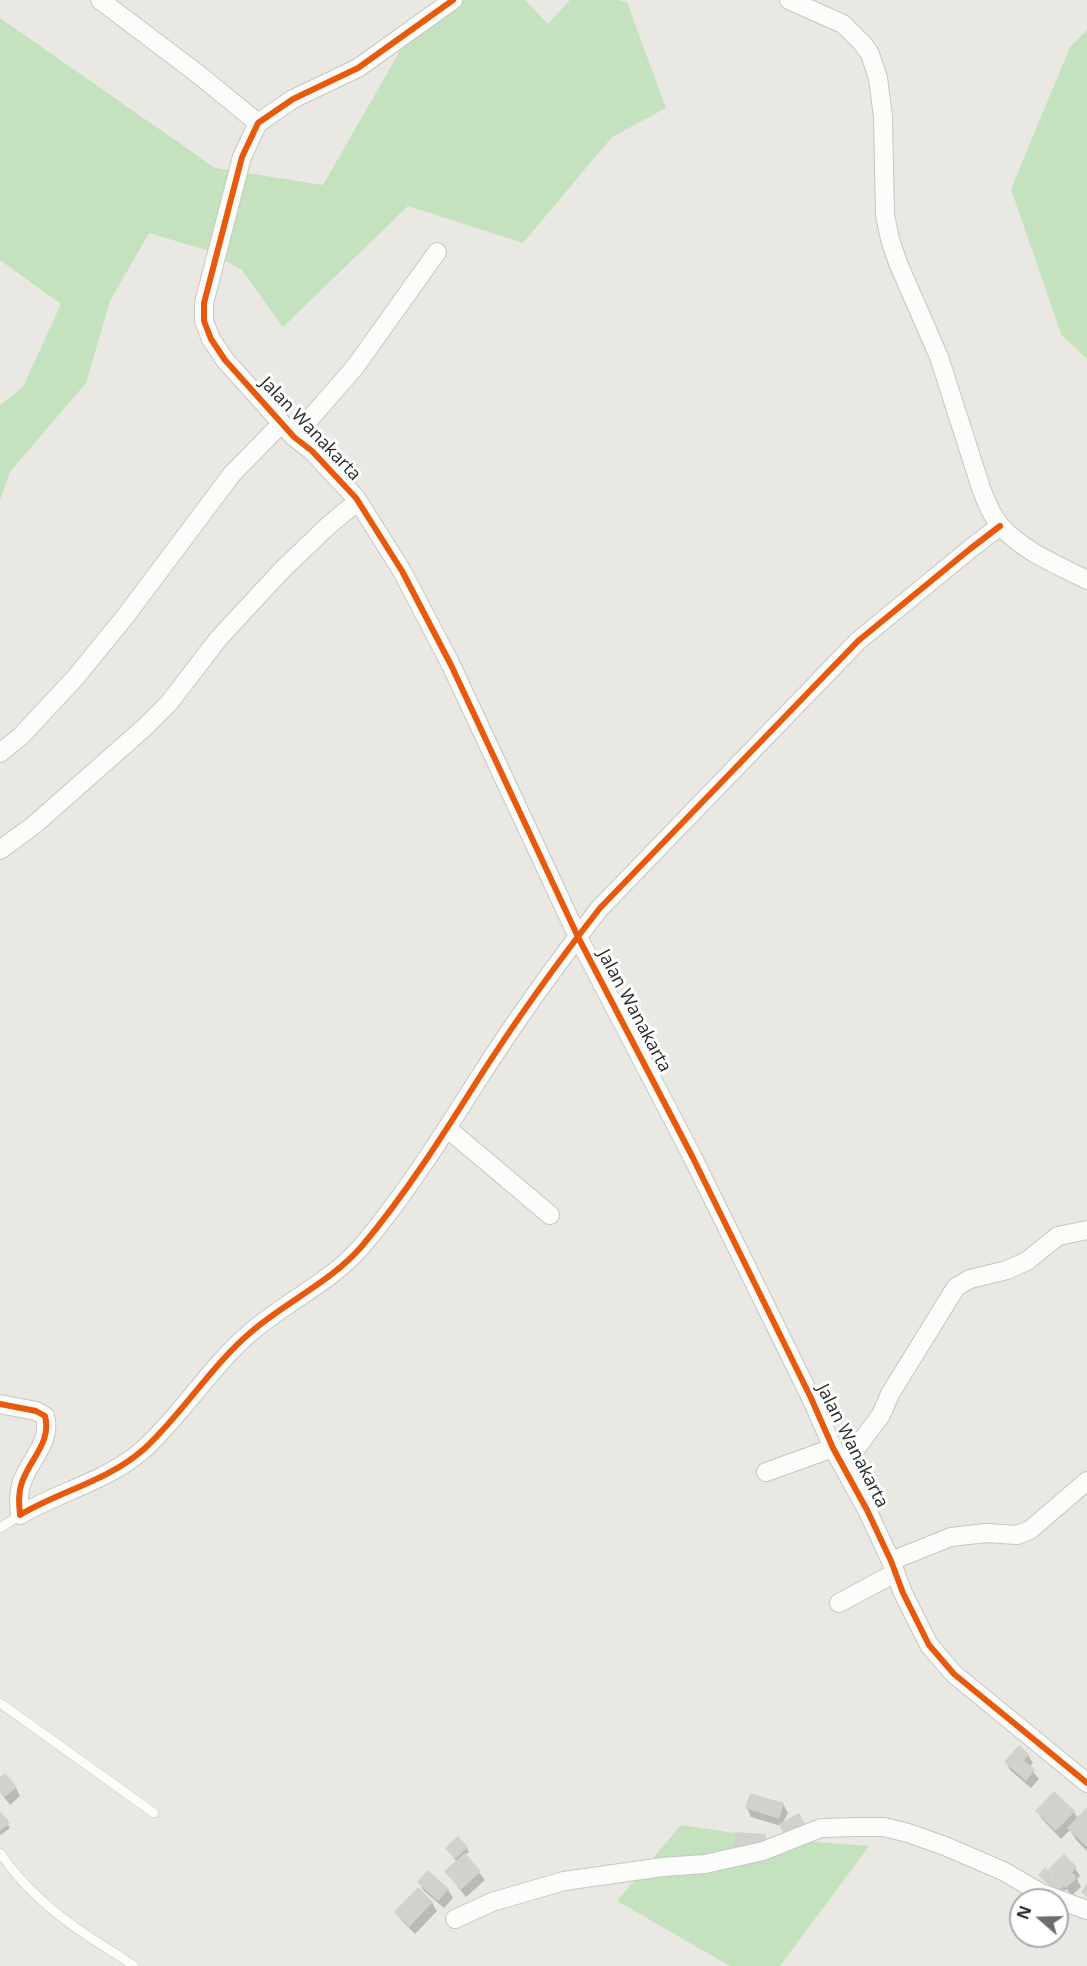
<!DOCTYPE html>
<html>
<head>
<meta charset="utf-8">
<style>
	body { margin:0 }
	#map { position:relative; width:1087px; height:1966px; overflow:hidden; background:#e9e8e2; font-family:"Open Sans",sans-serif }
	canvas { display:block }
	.north { position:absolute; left:1009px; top:1888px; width:60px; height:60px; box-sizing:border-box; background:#fff; border:2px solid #aaa; border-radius:50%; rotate:290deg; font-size:16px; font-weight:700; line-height:24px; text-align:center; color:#2b2b2b }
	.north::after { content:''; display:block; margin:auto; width:21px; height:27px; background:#6e6d6b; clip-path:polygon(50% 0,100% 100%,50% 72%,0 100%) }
</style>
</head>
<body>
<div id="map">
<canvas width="1087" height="1966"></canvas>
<div class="north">N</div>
</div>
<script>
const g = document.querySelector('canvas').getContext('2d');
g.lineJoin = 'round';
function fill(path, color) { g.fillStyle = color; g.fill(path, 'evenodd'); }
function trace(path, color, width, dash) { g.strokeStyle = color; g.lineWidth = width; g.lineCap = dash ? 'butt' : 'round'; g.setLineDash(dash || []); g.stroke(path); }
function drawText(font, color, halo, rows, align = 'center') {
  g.font = font + ' "Open Sans",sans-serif'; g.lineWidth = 6; g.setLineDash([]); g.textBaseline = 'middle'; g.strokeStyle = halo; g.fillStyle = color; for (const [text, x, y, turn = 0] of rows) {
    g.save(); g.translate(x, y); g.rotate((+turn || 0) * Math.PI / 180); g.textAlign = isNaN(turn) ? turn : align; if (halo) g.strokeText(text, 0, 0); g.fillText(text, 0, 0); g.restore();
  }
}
fill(new Path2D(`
	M 448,0 L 525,0 L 548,24 L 570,0 L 619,0 L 627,2 L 666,108 L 612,137 L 523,243 L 408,206 L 283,327 L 242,270 L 206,250 L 149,233 L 110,301 L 86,383 L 10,472 L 0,500 L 0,405 L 23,387 L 61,304 L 0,260 L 0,18 L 215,168 L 323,185 L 405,42 Z
	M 1087,30 L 1087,359 L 1061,334 L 1011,189 L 1070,47 Z
	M 681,1825 L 776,1839 L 869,1846 L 780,1966 L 730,1966 L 617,1901 Z`), '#c5e2be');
fill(new Path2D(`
	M 1028,1755 L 1033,1763 L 1029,1767 L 1039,1779 L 1031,1788 L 1010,1770 L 1006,1762 Z
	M 0,1779 L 16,1788 L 20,1796 L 10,1805 L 0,1792 Z
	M 1054,1793 L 1074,1812 L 1078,1819 L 1087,1810 L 1087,1851 L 1077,1841 L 1070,1830 L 1061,1839 L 1042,1819 L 1037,1811 Z
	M 783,1804 L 788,1813 L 781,1826 L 751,1817 L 747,1808 Z
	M 0,1813 L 10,1828 L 1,1835 L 0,1834 Z
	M 467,1848 L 469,1852 L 465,1855 L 485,1880 L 466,1897 L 446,1872 L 457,1862 L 447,1849 Z
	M 1075,1868 L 1080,1876 L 1077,1879 L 1081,1887 L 1072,1895 L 1066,1889 L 1060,1896 L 1040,1875 L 1055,1878 L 1050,1869 Z
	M 419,1882 L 448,1890 L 453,1898 L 444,1908 L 424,1891 Z
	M 432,1903 L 437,1911 L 415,1934 L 401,1920 L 396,1912 Z`), '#0003');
fill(new Path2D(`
	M 1019,1745 L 1029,1754 L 1024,1760 L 1035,1770 L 1026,1781 L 1004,1762 Z
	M 5,1773 L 17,1787 L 5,1797 L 0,1792 L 0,1777 Z
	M 1054,1791 L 1075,1811 L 1056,1831 L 1035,1811 Z
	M 750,1793 L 784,1803 L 779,1819 L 745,1808 Z
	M 1087,1807 L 1087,1847 L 1067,1828 Z
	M 0,1811 L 10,1823 L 0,1831 Z
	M 799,1813 L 807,1828 L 787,1839 L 779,1824 Z
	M 735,1832 L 766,1834 L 764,1850 L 734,1847 Z
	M 458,1836 L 468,1847 L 455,1859 L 445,1848 Z
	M 465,1853 L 481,1871 L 461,1890 L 444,1871 Z
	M 1064,1854 L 1077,1867 L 1072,1872 L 1077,1878 L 1066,1888 L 1064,1886 L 1057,1893 L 1038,1875 L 1045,1867 L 1057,1879 L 1048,1869 Z
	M 428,1870 L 449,1889 L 438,1901 L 417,1882 Z
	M 1087,1884 L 1087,1897 L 1081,1892 Z
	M 418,1887 L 433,1902 L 409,1927 L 394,1912 Z`), '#d2d1cd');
const service = new Path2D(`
	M 0,1528 L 20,1515
	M 0,1703 L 154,1813
	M 0,1853 C 23,1887 57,1916 91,1938 C 106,1948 120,1956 134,1966`);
const minor = new Path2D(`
	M 100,0 L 198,74 L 258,123
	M 453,0 L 358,68 L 293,99 L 258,123 L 242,157 L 204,303 L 204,321 L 211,339 L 225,360 L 294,437 L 312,451 L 356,498 L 402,571 L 451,665 L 578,937 L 692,1156 L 811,1398 L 833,1448 L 867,1510 L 891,1561 L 903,1593 L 929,1645 L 954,1674 L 1087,1783
	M 789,0 L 843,24 L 863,44 L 870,54 L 878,78 L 883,117 L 885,215 L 890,239 L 898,263 L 939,357 L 981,488 C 986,501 991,515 1000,525 C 1022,551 1058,565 1087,580
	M 294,437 L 355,367 L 437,252
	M 0,753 L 21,736 L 75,678 L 124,618 L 232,474 L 281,424
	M 0,850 L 34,825 L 145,727 L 169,703 L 219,638 L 283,569 L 329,525 L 358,501
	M 448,1129 L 550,1215
	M 0,1404 L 36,1411 L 45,1416 C 52,1442 30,1459 22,1482 C 18,1493 19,1503 20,1515 C 60,1491 108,1481 144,1449 C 183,1413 210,1367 251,1332 C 287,1301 331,1282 362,1246 C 405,1195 443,1135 479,1078 C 516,1020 557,963 600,908 L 858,641 L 970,549 L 1000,526
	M 843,1466 L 881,1415 L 890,1394 L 956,1287 L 970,1279 L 1007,1270 L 1027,1261 L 1058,1236 L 1087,1230
	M 766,1472 L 833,1448
	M 891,1561 L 951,1537 L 986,1533 L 1017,1535 L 1030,1530 L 1087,1481
	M 839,1603 L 895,1573
	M 455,1919 L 492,1902 L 564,1881 L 663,1867 L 705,1864 L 763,1851 L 821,1828 L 856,1827 L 884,1827 L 908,1833 L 945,1846 L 1003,1871 L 1041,1893 L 1087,1910`);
trace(service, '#c7c6c5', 10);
trace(minor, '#c7c6c5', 20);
trace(service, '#fcfcfb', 9);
trace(minor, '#fcfcfb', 18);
trace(new Path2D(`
	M 453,0 L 358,68 L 293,99 L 258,123 L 242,157 L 204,303 L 204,321 L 211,339 L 225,360 L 294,437 L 312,451 L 356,498 L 402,571 L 451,665 L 578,937 L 692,1156 L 811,1398 L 833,1448 L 867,1510 L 891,1561 L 903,1593 L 929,1645 L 954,1674 L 1087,1783
	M 0,1404 L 36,1411 L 45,1416 C 52,1442 30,1459 22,1482 C 18,1493 19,1503 20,1515 C 60,1491 108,1481 144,1449 C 183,1413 210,1367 251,1332 C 287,1301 331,1282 362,1246 C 405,1195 443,1135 479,1078 C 516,1020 557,963 600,908 L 858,641 L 970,549 L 1000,526`), '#e8590c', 6);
drawText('18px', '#2b2b2b', '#fff', [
	["Jalan Wanakarta",310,429,46],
	["Jalan Wanakarta",634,1011,62],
	["Jalan Wanakarta",852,1446,63]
]);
</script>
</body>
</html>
